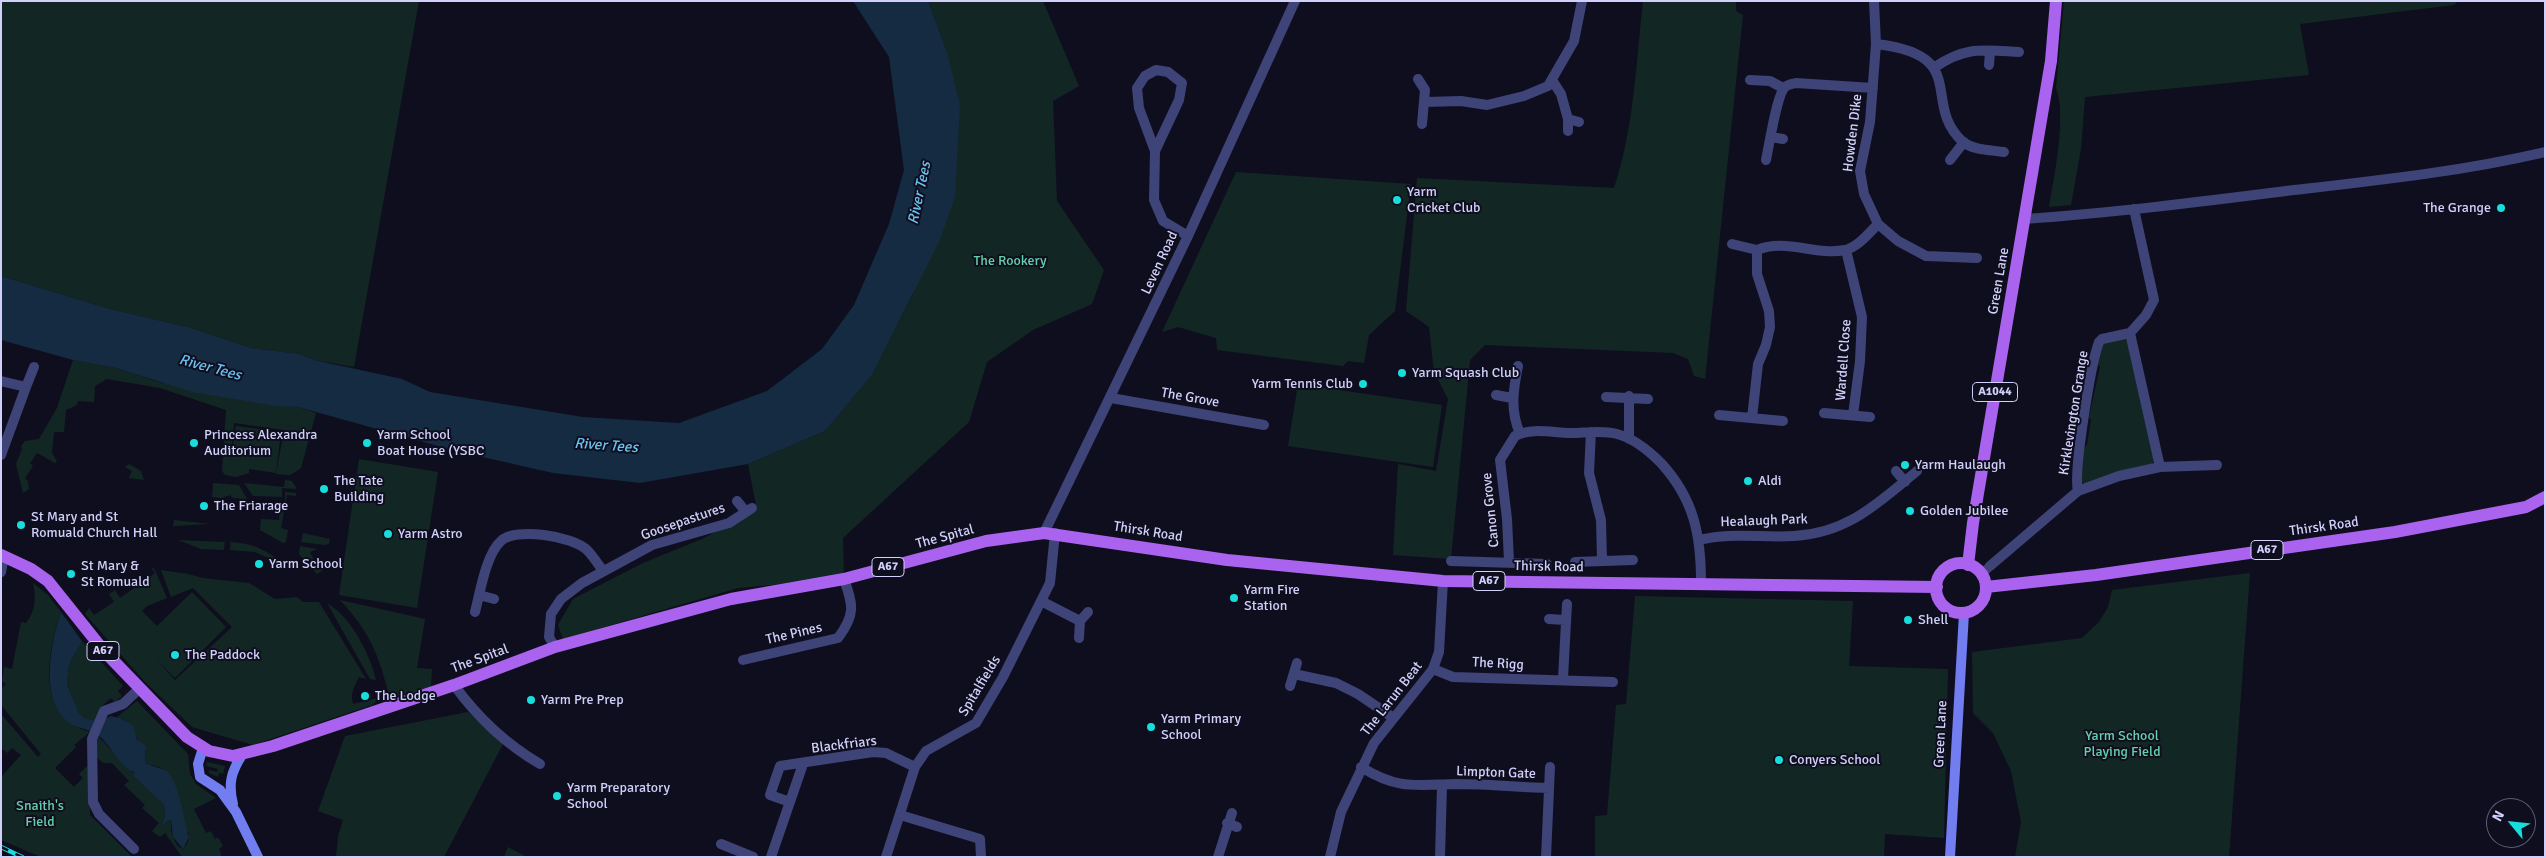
<!DOCTYPE html>
<html>
<head>
<meta charset="utf-8">
<style>
	body { margin:0 }
	#map { position:relative; width:2546px; height:858px; overflow:hidden; background:#0f0e1e; font-family:Signika,sans-serif }
	canvas { display:block }
	.frame { position:absolute; inset:0; border:2px solid #d0d0fa; pointer-events:none }
	.north { position:absolute; left:2486px; top:798px; width:50px; height:50px; box-sizing:border-box; background:#0f0e1e; border:1px solid #5c5c76; border-radius:50%; rotate:298deg; font-size:14px; font-weight:700; line-height:20px; text-align:center; color:#d0d0fa }
	.north::after { content:''; display:block; margin:auto; width:18px; height:22px; background:#18dedb; clip-path:polygon(50% 0,100% 100%,50% 72%,0 100%) }
</style>
</head>
<body>
<div id="map">
<canvas width="2546" height="858"></canvas>
<div class="frame"></div>
<div class="north">N</div>
</div>
<script>
const g = document.querySelector('canvas').getContext('2d');
g.lineJoin = 'round';
function fill(path, color) { g.fillStyle = color; g.fill(path, 'evenodd'); }
function trace(path, color, width, dash) { g.strokeStyle = color; g.lineWidth = width; g.lineCap = dash ? 'butt' : 'round'; g.setLineDash(dash || []); g.stroke(path); }
function drawText(font, color, halo, rows, align = 'center') {
  g.font = font + ' Signika,sans-serif'; g.lineWidth = 4; g.setLineDash([]); g.textBaseline = 'middle'; g.strokeStyle = halo; g.fillStyle = color; for (const [text, x, y, turn = 0] of rows) {
    g.save(); g.translate(x, y); g.rotate((+turn || 0) * Math.PI / 180); g.textAlign = isNaN(turn) ? turn : align; if (halo) g.strokeText(text, 0, 0); g.fillText(text, 0, 0); g.restore();
  }
}
fill(new Path2D(`
	M 1,1 L 419,1 L 354,367 L 314,360 L 300,354 L 251,348 L 188,327 L 110,309 L 1,276 Z
	M 928,1 L 1043,1 L 1079,86 L 1053,101 L 1057,201 L 1104,270 L 1092,304 L 1033,330 L 987,362 L 969,422 L 843,538 L 844,579 L 738,588 L 563,639 L 558,625 L 573,599 L 643,563 L 702,539 L 757,510 L 748,464 L 825,431 L 872,375 L 914,292 L 947,52 Z
	M 1643,1 L 1736,1 L 1736,11 L 1743,15 L 1705,379 L 1694,376 L 1688,359 L 1673,353 L 1485,345 L 1470,360 L 1451,559 L 1393,555 L 1398,464 L 1436,471 L 1448,399 L 1434,372 L 1429,327 L 1406,311 L 1417,178 L 1614,188 C 1634,129 1636,63 1643,1 Z
	M 2064,1 L 2458,1 L 2454,5 L 2300,24 L 2309,75 L 2085,97 L 2081,149 L 2071,205 L 2049,207 C 2054,177 2067,115 2056,88 Z
	M 1236,172 L 1411,184 L 1395,311 L 1369,335 L 1364,363 L 1348,361 L 1343,366 L 1217,350 L 1216,338 L 1178,327 L 1162,332 Z
	M 2125,339 L 2127,341 L 2154,461 L 2151,465 L 2084,484 L 2080,480 L 2084,448 L 2087,445 L 2091,420 L 2089,417 L 2100,367 L 2098,364 L 2101,347 L 2105,342 Z
	M 73,360 L 116,368 L 162,383 L 298,407 L 316,413 L 301,468 L 290,475 L 276,474 L 284,430 L 234,423 L 230,462 L 236,426 L 281,432 L 276,473 L 249,469 L 249,473 L 236,477 L 225,475 L 222,471 L 226,410 L 160,388 L 107,379 L 95,386 L 94,402 L 78,401 L 77,405 L 66,410 L 64,432 L 54,432 L 52,453 L 57,461 L 55,463 L 37,453 L 30,463 L 33,466 L 25,478 L 28,481 L 29,489 L 23,493 L 16,464 L 22,449 L 21,446 L 25,441 L 39,439 L 57,408 Z
	M 1298,384 L 1442,405 L 1433,467 L 1288,446 Z
	M 359,459 L 438,472 L 417,608 L 339,595 Z
	M 129,464 L 141,471 L 144,480 L 129,478 L 132,471 L 125,467 Z
	M 285,480 L 292,481 L 297,489 L 282,488 L 282,497 L 253,496 L 244,483 L 284,487 Z
	M 213,483 L 239,485 L 247,499 L 233,498 L 230,495 L 222,498 L 212,497 Z
	M 285,492 L 296,493 L 296,496 L 287,495 L 281,528 L 288,530 L 286,542 L 283,543 L 260,530 L 261,519 L 279,520 L 281,503 L 285,503 Z
	M 174,520 L 210,524 L 173,526 Z
	M 303,533 L 330,539 L 329,544 L 325,545 L 301,542 Z
	M 225,536 L 224,550 L 201,549 L 178,540 L 224,542 Z
	M 231,536 L 231,542 C 253,543 267,550 284,565 L 255,552 L 230,550 Z
	M 300,546 L 317,549 L 310,552 L 318,568 L 327,564 L 326,568 L 317,574 L 299,554 Z
	M 151,567 L 154,568 L 167,598 L 147,606 L 142,611 L 157,626 L 192,592 L 226,627 L 175,678 L 156,659 L 175,680 L 232,627 L 193,588 L 171,597 L 161,570 L 188,574 L 203,578 L 249,583 L 275,599 L 297,597 L 303,602 L 319,602 L 366,679 L 359,677 C 354,687 350,693 353,704 L 377,698 L 377,701 L 372,705 L 253,745 L 192,727 L 145,682 L 85,614 L 89,608 L 94,615 L 114,602 L 109,594 L 115,590 L 120,598 L 155,573 Z
	M 2250,573 L 2229,857 L 2015,857 L 2021,822 L 2011,771 L 1993,733 L 1973,713 L 1972,652 L 2082,638 L 2099,622 L 2108,607 L 2112,590 Z
	M 33,583 L 48,595 L 61,612 C 47,654 35,716 90,732 L 74,745 L 76,747 L 55,768 L 74,787 L 83,778 L 79,774 L 87,766 L 90,769 L 90,815 L 132,857 L 41,857 L 1,840 L 1,777 L 21,755 L 12,748 L 7,753 L 1,748 L 1,714 L 38,757 L 41,754 L 1,705 L 1,689 L 6,684 L 2,681 L 4,667 L 12,669 L 21,622 L 26,623 C 36,610 36,598 33,583 Z
	M 1635,596 L 1853,601 L 1849,666 L 1948,669 L 1944,838 L 1885,834 L 1884,857 L 1595,857 L 1595,816 L 1607,815 L 1616,705 L 1626,704 Z
	M 340,600 L 425,619 L 417,668 L 432,669 L 431,687 L 390,699 C 379,656 371,633 340,600 Z
	M 327,603 C 351,617 370,654 376,680 L 370,679 Z
	M 82,641 L 123,686 L 118,691 L 122,696 L 115,702 L 111,698 L 100,708 L 95,721 L 84,718 L 79,713 L 67,684 L 69,665 Z
	M 137,701 L 188,754 L 190,774 L 196,784 L 216,798 L 194,809 L 206,833 L 211,831 L 215,839 L 218,837 L 223,846 L 219,849 L 222,857 L 182,857 L 165,833 L 160,837 L 152,831 L 159,823 L 142,808 L 145,805 L 124,785 L 129,781 L 112,763 L 103,763 L 95,756 L 96,734 L 164,805 L 165,816 L 162,823 L 164,825 L 168,820 L 171,820 C 170,829 173,845 183,849 L 188,842 L 189,834 L 185,829 L 176,788 L 172,779 L 159,767 L 145,763 L 146,746 L 138,742 C 136,731 129,720 117,717 Z
	M 468,712 L 503,744 L 444,857 L 336,857 L 338,836 L 343,820 L 318,811 L 345,736 Z
	M 207,762 L 225,766 L 223,774 L 219,773 L 218,777 L 209,773 L 209,770 L 217,772 L 218,769 L 206,766 Z
	M 508,847 L 527,857 L 504,857 Z`), '#122724');
fill(new Path2D(`
	M 853,1 L 928,1 L 947,52 L 960,105 L 955,197 L 939,242 L 872,375 L 825,431 L 748,464 L 640,483 L 553,473 L 456,451 L 298,407 L 276,406 L 192,392 L 116,368 L 73,360 L 1,340 L 1,276 L 110,309 L 188,327 L 251,348 L 300,354 L 314,360 L 402,379 L 430,392 L 583,417 L 679,423 L 767,391 L 822,349 L 854,305 L 889,224 L 904,170 L 889,57 Z
	M 61,612 L 82,641 L 69,665 L 67,684 L 79,713 L 84,718 L 101,722 L 110,716 L 120,718 L 134,726 L 137,740 L 146,746 L 145,763 L 167,771 C 182,789 182,816 189,837 L 183,849 L 173,837 L 171,820 L 168,820 L 164,825 L 162,823 L 165,816 L 164,805 L 134,776 L 134,772 C 118,766 111,743 96,734 C 89,729 79,729 71,724 C 38,703 51,642 61,612 Z`), '#142b42');
trace(new Path2D(`
	M 1982,574 L 1990,566`), '#3e4378', 9);
trace(new Path2D(`
	M 1874,1 L 1876,44 L 1870,122 L 1860,171 L 1864,194 L 1878,224 L 1898,241 L 1926,256 L 1977,258
	M 1876,44 C 1972,55 1920,103 1963,142 C 1973,150 1991,150 2004,152
	M 1989,65 L 1990,51
	M 1935,67 C 1966,46 1983,50 2019,52
	M 1418,79 L 1425,90 L 1422,124
	M 1552,80 L 1561,94 L 1568,119
	M 1750,80 L 1770,81 L 1783,88
	M 1425,102 L 1461,101 L 1487,105 L 1524,96 L 1548,86 L 1574,41 L 1582,1
	M 1568,131 L 1568,119 L 1579,122
	M 1771,137 L 1783,139
	M 1155,151 L 1179,100 L 1182,83 L 1168,72 L 1156,70 L 1145,76 L 1137,88 L 1139,108 L 1155,151 L 1154,200 L 1163,221 L 1188,236
	M 1766,160 C 1769,146 1777,94 1785,87 C 1788,84 1792,84 1796,83 L 1873,88
	M 1950,160 L 1964,142
	M 2025,219 C 2112,213 2199,202 2286,191 C 2373,181 2459,172 2545,152
	M 1732,244 L 1757,250
	M 1846,250 L 1862,317 L 1860,361 L 1853,415
	M 2130,333 L 2160,467 L 2119,476 L 2078,491 C 2073,472 2091,363 2099,342 L 2102,339 L 2130,333 L 2146,315 L 2154,300 L 2134,209
	M 1518,366 C 1513,391 1510,410 1520,434
	M 1,381 L 26,387 L 1,455
	M 26,387 L 34,367
	M 1496,395 L 1512,398
	M 1606,397 L 1648,399
	M 1111,398 L 1264,425
	M 1824,413 L 1870,417
	M 1719,415 L 1783,421
	M 1752,418 L 1758,364 L 1766,345 L 1770,327 L 1769,311 L 1757,274 L 1757,250 C 1785,238 1816,256 1845,250 C 1858,247 1869,233 1878,224
	M 1591,432 L 1589,473 L 1601,520 L 1602,560
	M 1629,439 L 1629,396
	M 2160,467 L 2217,465
	M 1896,471 L 1905,482
	M 737,501 L 746,512
	M 1044,533 L 1188,236 L 1295,1
	M 1699,540 C 1730,532 1762,538 1794,536 C 1848,533 1878,503 1917,471
	M 1451,561 L 1547,564
	M 1509,561 L 1507,519 L 1500,460 L 1515,436 C 1532,427 1553,433 1571,433 C 1586,433 1602,430 1617,434 C 1633,438 1649,451 1661,463 C 1694,499 1701,535 1701,582
	M 1575,562 L 1633,560
	M 1990,566 L 2078,491
	M 1,572 L 4,556
	M 479,595 L 494,599
	M 1041,601 L 1080,621
	M 475,612 C 480,593 486,554 501,541 C 515,527 573,536 587,550 C 593,556 598,564 603,571
	M 1549,619 L 1565,620
	M 1079,638 L 1080,621 L 1088,612
	M 555,647 L 549,637 L 551,614 L 561,599 L 582,583 L 652,545 L 729,523 L 752,508
	M 743,660 L 838,638 C 856,614 853,605 844,579
	M 1433,669 L 1453,677 L 1613,682
	M 1294,674 L 1336,683 L 1358,694 L 1392,717
	M 1563,678 L 1567,604
	M 454,685 C 478,718 504,743 540,764
	M 1290,686 L 1297,663
	M 1361,767 C 1398,790 1415,785 1456,784 C 1487,784 1518,787 1549,788
	M 790,802 L 770,795 L 780,766 L 873,752 L 886,753 L 915,767
	M 900,815 L 980,839 L 981,857
	M 1227,823 L 1237,827
	M 721,844 L 753,857
	M 134,849 L 99,814 L 93,802 L 92,739 L 104,711 L 123,704 L 139,689
	M 771,857 L 803,764
	M 886,857 L 915,767 L 926,751 L 976,723 L 1003,677 L 1050,583 L 1055,533
	M 1218,857 L 1232,813
	M 1330,857 L 1341,812 L 1374,743 L 1433,669 L 1439,652 L 1443,581
	M 1440,857 L 1442,786
	M 1546,857 L 1550,767`), '#3e4378', 10);
trace(new Path2D(`
	M 203,748 L 198,764 L 200,777 L 220,790 L 236,812 L 258,857
	M 233,804 C 228,784 231,772 242,755
	M 1950,857 L 1964,613`), '#727df0', 10);
trace(new Path2D(`
	M 1,555 L 31,569 L 48,581 L 104,651 L 187,737 L 209,751 L 233,756 L 273,746 L 454,685 L 555,647 L 731,599 L 844,579 L 986,541 L 1044,533 L 1227,560 L 1443,581 L 1937,587
	M1936 588a25 25 0 1 1 50 0a25 25 0 1 1-50 0Z
	M 1968,565 L 1973,523 L 2051,61 L 2056,1
	M 1986,587 L 2096,575 L 2395,532 L 2526,507 L 2545,497`), '#aa63ee', 12);
const rail = new Path2D(`
	M 1,847 L 22,857`);
trace(rail, '#18dedb', 4.5);
trace(rail, '#0f0e1e', 2.5, [8]);
for (const [x, y, r, color] of [
	[1397,200,5,"#18dedb"],
	[2501,208,5,"#18dedb"],
	[1402,373,5,"#18dedb"],
	[1363,384,5,"#18dedb"],
	[194,443,5,"#18dedb"],
	[367,443,5,"#18dedb"],
	[1905,465,5,"#18dedb"],
	[1748,481,5,"#18dedb"],
	[324,489,5,"#18dedb"],
	[204,506,5,"#18dedb"],
	[1910,511,5,"#18dedb"],
	[21,525,5,"#18dedb"],
	[388,534,5,"#18dedb"],
	[259,564,5,"#18dedb"],
	[71,574,5,"#18dedb"],
	[1234,598,5,"#18dedb"],
	[1908,620,5,"#18dedb"],
	[175,655,5,"#18dedb"],
	[365,696,5,"#18dedb"],
	[531,700,5,"#18dedb"],
	[1151,727,5,"#18dedb"],
	[1779,760,5,"#18dedb"],
	[557,796,5,"#18dedb"]
]) { const dot = new Path2D(); dot.arc(x, y, r, 0, 2 * Math.PI); g.fillStyle = color; g.fill(dot); trace(dot, '#0f0e1e', 2); }
for (const [x, y, w] of [
	[1995,392,45],
	[2267,550,32],
	[888,567,32],
	[1489,581,32],
	[103,651,32]
]) { const box = new Path2D(); box.roundRect(x - w / 2, y - 9.5, w, 19, 4); g.fillStyle = '#0f0e1e'; g.fill(box); trace(box, '#d0d0fa', 1); }
drawText('bold 12px', '#d0d0fa', null, [
	["A1044",1995,392],
	["A67",2267,550],
	["A67",888,567],
	["A67",1489,581],
	["A67",103,651]
]);
drawText('14px', '#d0d0fa', '#0f0e1e', [
	["Howden Dike",1853,133,-83],
	["Leven Road",1160,263,-65],
	["Green Lane",1999,281,-80],
	["Wardell Close",1844,360,-86],
	["The Grove",1190,398,10],
	["Kirklevington Grange",2074,413,-81],
	["Canon Grove",1491,510,-96],
	["Healaugh Park",1764,521,-2],
	["Goosepastures",683,522,-19],
	["Thirsk Road",2324,527,-8],
	["Thirsk Road",1148,532,9],
	["The Spital",945,537,-15],
	["Thirsk Road",1549,567,1],
	["The Pines",794,634,-13],
	["The Spital",480,659,-20],
	["The Rigg",1498,664,3],
	["Spitalfields",980,686,-59],
	["The Larun Beat",1392,699,-52],
	["Green Lane",1941,734,-87],
	["Blackfriars",844,745,-7],
	["Limpton Gate",1496,773,2]
]);
drawText('14px', '#d0d0fa', '#0f0e1e', [
	["Yarm",1407,192],
	["Cricket Club",1407,208],
	["The Grange",2491,208,"right"],
	["Yarm Squash Club",1412,373],
	["Yarm Tennis Club",1353,384,"right"],
	["Princess Alexandra",204,435],
	["Auditorium",204,451],
	["Yarm School",377,435],
	["Boat House (YSBC",377,451],
	["Yarm Haulaugh",1915,465],
	["The Tate",334,481],
	["Building",334,497],
	["Aldi",1758,481],
	["The Friarage",214,506],
	["Golden Jubilee",1920,511],
	["St Mary and St",31,517],
	["Romuald Church Hall",31,533],
	["Yarm Astro",398,534],
	["Yarm School",269,564],
	["St Mary &",81,566],
	["St Romuald",81,582],
	["Yarm Fire",1244,590],
	["Station",1244,606],
	["Shell",1918,620],
	["The Paddock",185,655],
	["The Lodge",375,696],
	["Yarm Pre Prep",541,700],
	["Yarm Primary",1161,719],
	["School",1161,735],
	["Conyers School",1789,760],
	["Yarm Preparatory",567,788],
	["School",567,804]
], 'left');
drawText('14px', '#65d1aa', '#0f0e1e', [
	["The Rookery",1010,261],
	["Yarm School",2122,736],
	["Playing Field",2122,752],
	["Snaith's",40,806],
	["Field",40,822]
]);
drawText('italic 15px', '#6ac0ef', '#0f0e1e', [
	["River Tees",920,193,-78],
	["River Tees",210,368,15],
	["River Tees",606,446,4]
]);
</script>
</body>
</html>
